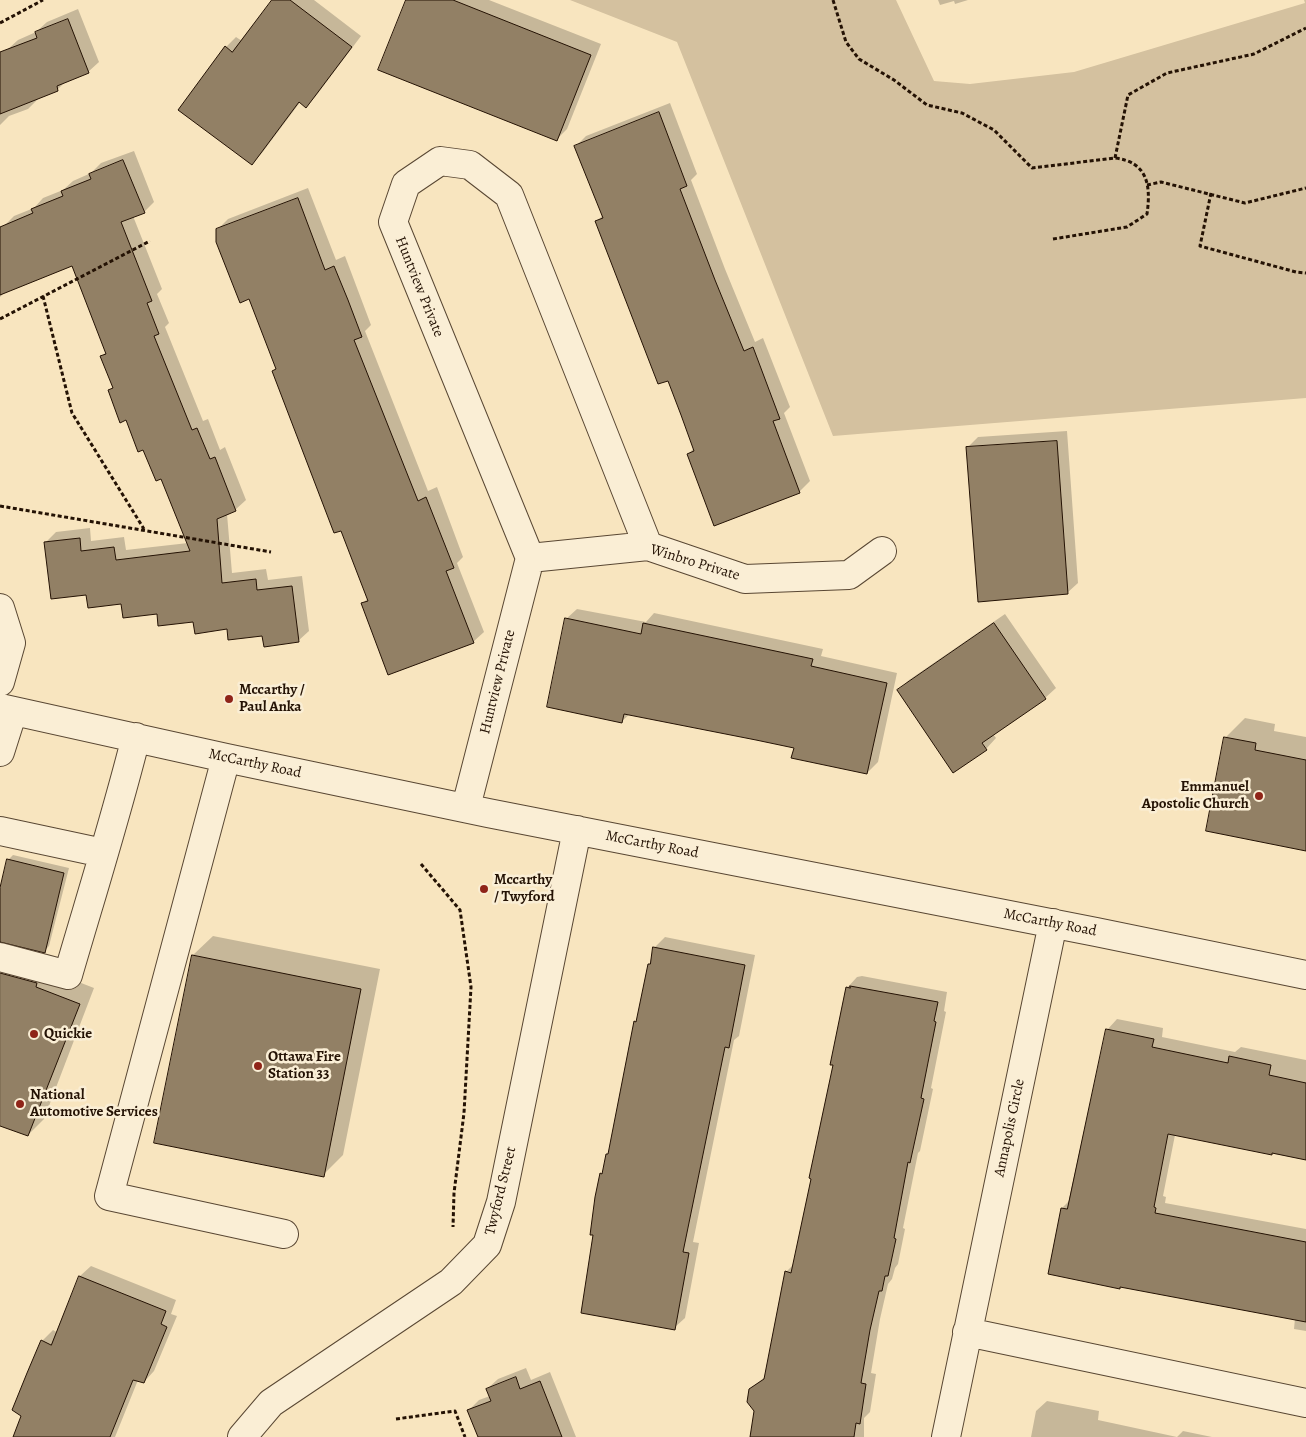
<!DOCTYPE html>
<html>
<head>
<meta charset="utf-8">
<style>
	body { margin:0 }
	canvas { display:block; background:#f8e5bf }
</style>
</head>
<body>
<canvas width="1306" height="1437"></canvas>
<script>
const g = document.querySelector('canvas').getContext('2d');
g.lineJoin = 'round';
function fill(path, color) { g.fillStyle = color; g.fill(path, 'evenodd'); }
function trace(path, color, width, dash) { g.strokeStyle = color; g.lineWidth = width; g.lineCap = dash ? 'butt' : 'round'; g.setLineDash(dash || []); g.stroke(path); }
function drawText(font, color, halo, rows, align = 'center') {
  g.font = font + ' Alegreya,serif'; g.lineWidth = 5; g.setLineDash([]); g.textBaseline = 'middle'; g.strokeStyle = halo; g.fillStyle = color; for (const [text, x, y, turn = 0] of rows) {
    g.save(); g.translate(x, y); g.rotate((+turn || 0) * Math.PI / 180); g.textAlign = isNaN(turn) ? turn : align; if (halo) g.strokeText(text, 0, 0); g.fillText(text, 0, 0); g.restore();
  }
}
fill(new Path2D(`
	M 570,0 L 896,0 L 934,81 L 970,84 L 1074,72 L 1305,3 L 1304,0 L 1306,0 L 1306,398 L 833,436 L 677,42 Z`), '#d4c19f');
fill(new Path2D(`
	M 274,0 L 314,0 L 361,36 L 316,96 L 306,106 L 301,101 L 262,153 L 252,163 L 226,47 L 236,37 L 242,41 Z
	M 407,0 L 489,0 L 601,44 L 567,129 L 557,139 Z
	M 938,0 L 968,0 L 955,4 L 954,1 L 940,5 Z
	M 78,9 L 99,62 L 88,72 L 66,81 L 57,90 L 39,98 L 28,109 L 9,116 L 0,125 L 0,53 L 8,49 L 18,40 L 36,32 L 47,22 Z
	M 670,103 L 697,174 L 691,180 L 725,269 L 755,342 L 763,338 L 790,407 L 784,413 L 810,481 L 799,492 L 688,454 L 694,448 L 668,379 L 597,221 L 603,215 L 576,146 L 586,136 Z
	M 134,151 L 154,202 L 144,212 L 133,216 L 162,289 L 157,294 L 169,323 L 165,327 L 203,421 L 208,419 L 220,450 L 225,447 L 246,500 L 235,510 L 227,514 L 232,573 L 266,569 L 268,580 L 302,576 L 309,631 L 298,641 L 194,620 L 87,594 L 45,543 L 56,532 L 90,528 L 91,541 L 124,537 L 126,550 L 188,543 L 162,477 L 109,391 L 113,387 L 102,356 L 106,352 L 72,265 L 5,292 L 0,297 L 0,228 L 4,226 L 14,216 L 34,208 L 43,198 L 63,190 L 73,181 L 91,173 L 101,163 Z
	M 308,188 L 336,260 L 345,256 L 371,325 L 365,331 L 428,491 L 437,487 L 463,557 L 457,563 L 484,632 L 473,642 L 362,604 L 368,598 L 342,529 L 273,371 L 277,368 L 249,298 L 218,229 L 228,219 Z
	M 1067,431 L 1078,583 L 1067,593 L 967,448 L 978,437 Z
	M 577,609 L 646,622 L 654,613 L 823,649 L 821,656 L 897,673 L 878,762 L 867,773 L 795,747 L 630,714 L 622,721 L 566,619 Z
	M 1005,614 L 1056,688 L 1045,698 L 993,734 L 996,738 L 986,749 L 898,690 L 909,680 Z
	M 1245,718 L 1275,724 L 1274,731 L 1306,737 L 1306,850 L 1225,738 Z
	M 13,855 L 69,868 L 49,946 L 44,951 L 0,941 L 0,894 L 8,860 Z
	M 213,936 L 380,969 L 343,1155 L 323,1175 L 193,955 Z
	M 665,937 L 755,955 L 739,1036 L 734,1040 L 693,1242 L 699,1243 L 685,1318 L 674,1328 L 601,1174 L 604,1171 L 607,1155 L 609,1152 L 635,1022 L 638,1019 L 649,965 L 651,963 L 654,948 Z
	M 17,958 L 94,988 L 44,1119 L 28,1135 L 0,1124 L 0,978 L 2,974 Z
	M 862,976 L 947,992 L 944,1011 L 946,1012 L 931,1088 L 933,1089 L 920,1151 L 918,1153 L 903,1228 L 905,1229 L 898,1264 L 895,1268 L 892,1279 L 888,1284 L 880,1319 L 871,1373 L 876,1374 L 870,1412 L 864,1418 L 864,1437 L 752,1437 L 755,1411 L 750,1389 L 766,1376 L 786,1272 L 794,1264 L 834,1064 L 847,988 L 857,977 Z
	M 1117,1019 L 1163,1028 L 1162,1037 L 1235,1052 L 1241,1047 L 1306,1060 L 1306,1160 L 1175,1135 L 1163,1196 L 1166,1197 L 1165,1203 L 1306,1229 L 1306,1331 L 1294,1329 L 1295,1318 L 1121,1286 L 1119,1288 L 1049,1273 L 1062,1208 L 1070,1200 L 1107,1030 Z
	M 91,1266 L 176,1300 L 171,1314 L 177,1316 L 154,1371 L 144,1382 L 138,1380 L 115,1437 L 14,1437 L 23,1415 L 42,1341 L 53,1330 L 58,1333 L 80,1276 Z
	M 526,1368 L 531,1380 L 550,1372 L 576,1437 L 479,1437 L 469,1410 L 479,1400 L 490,1396 L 487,1389 L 498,1379 Z
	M 1047,1401 L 1099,1411 L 1098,1420 L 1177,1437 L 1183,1431 L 1212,1437 L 1031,1437 L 1036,1411 Z`), '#0003');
const building = new Path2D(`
	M 272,0 L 290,0 L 352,47 L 306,108 L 299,102 L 252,165 L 178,110 L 225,46 L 232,52 Z
	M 406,0 L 453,0 L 591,55 L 557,141 L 378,70 Z
	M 68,19 L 89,73 L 57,86 L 58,91 L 0,114 L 0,52 L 37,38 L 35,32 Z
	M 659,112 L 687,186 L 680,189 L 715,280 L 744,351 L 753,347 L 780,419 L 773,421 L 800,493 L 714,526 L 687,454 L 694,451 L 681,415 L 668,381 L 658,384 L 595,221 L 603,218 L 574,146 Z
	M 123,160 L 145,213 L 121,222 L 152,301 L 147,303 L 159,334 L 154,336 L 192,430 L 197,428 L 210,459 L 215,457 L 236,511 L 217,519 L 222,583 L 256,579 L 257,590 L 292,586 L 299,642 L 264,647 L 262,636 L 228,640 L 227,629 L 195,634 L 193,622 L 158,626 L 157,614 L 123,618 L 121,604 L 88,608 L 86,595 L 51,599 L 44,542 L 80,538 L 81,551 L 114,547 L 116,560 L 190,551 L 161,479 L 156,481 L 143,450 L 138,452 L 126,420 L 120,423 L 108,390 L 113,388 L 100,356 L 106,354 L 72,266 L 0,295 L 0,227 L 33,213 L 31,209 L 63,196 L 61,191 L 91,179 L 89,174 Z
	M 298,198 L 325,270 L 334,266 L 348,300 L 362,337 L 354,340 L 418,501 L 426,497 L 454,568 L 446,571 L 474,643 L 388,675 L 361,603 L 368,601 L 341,531 L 334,533 L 272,371 L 276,369 L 249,299 L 240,303 L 216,242 L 216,229 Z
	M 1057,441 L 1068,594 L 978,602 L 966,447 Z
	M 565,618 L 641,634 L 643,623 L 813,659 L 811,666 L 887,683 L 867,774 L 791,758 L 794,748 L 756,740 L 624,714 L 622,723 L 547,707 Z
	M 994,623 L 1046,699 L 982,743 L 987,750 L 953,773 L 897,690 Z
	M 1224,737 L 1256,743 L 1255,750 L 1306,760 L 1306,851 L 1206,831 Z
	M 7,859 L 64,873 L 45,953 L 0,942 L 0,888 Z
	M 653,947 L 745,965 L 729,1048 L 725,1047 L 683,1252 L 689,1253 L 675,1330 L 581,1313 L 593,1235 L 590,1235 L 595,1197 L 600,1173 L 602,1174 L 606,1154 L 608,1154 L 634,1021 L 636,1022 L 648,964 L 650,964 Z
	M 192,955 L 361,989 L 324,1177 L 154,1143 Z
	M 0,973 L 37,983 L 36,987 L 80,1004 L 28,1136 L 0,1126 Z
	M 850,986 L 938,1002 L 934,1021 L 936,1022 L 921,1098 L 924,1099 L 910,1163 L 908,1162 L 894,1238 L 896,1239 L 888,1276 L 885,1276 L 882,1291 L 879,1291 L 870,1330 L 861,1383 L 866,1384 L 860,1424 L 856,1423 L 854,1437 L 750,1437 L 754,1411 L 747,1402 L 749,1389 L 764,1379 L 785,1271 L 791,1273 L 811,1179 L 809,1178 L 833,1065 L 830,1065 L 846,987 L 850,988 Z
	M 1106,1029 L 1154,1039 L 1152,1047 L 1228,1063 L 1229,1056 L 1271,1065 L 1269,1075 L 1306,1083 L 1306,1160 L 1272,1153 L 1272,1155 L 1168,1134 L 1154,1207 L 1156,1208 L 1155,1213 L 1306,1242 L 1306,1322 L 1120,1287 L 1120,1289 L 1048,1274 L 1061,1208 L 1067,1209 Z
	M 79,1276 L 166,1311 L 161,1324 L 167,1327 L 144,1383 L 133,1380 L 110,1437 L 13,1437 L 21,1416 L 12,1410 L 27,1373 L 41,1340 L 51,1345 Z
	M 516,1377 L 520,1389 L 540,1381 L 562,1437 L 478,1437 L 467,1410 L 491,1401 L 486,1389 Z`);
fill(building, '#928065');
trace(building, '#241204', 1);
const minor = new Path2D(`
	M 530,558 L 648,546 L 745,579 L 849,575 L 882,551
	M 0,608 L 11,643 L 0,682
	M 0,708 L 226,758 L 488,813 L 1096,932 L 1306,975
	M 0,752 L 13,711
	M 226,758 L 109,1196 L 284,1234
	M 466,807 L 530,558 L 393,222 L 406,184 L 440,161 L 470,165 L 509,195 L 648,546
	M 0,831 L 103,853
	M 0,957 L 68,975 C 91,896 116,817 136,737
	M 967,1332 L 1306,1403
	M 242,1437 L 271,1403 L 451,1282 L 487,1245 L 501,1202 L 577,830
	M 946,1437 L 1053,923`);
trace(minor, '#594733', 30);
trace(new Path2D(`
	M 833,0 L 846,42 L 859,59 L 894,80 L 927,105 L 962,113 L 994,130 L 1032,168 L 1115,158 C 1148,162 1151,186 1147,214 L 1127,227 L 1053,239
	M 0,23 L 43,0
	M 1115,158 L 1128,95 L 1167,73 L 1254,54 L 1306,28
	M 1147,185 L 1161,182 L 1245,203 L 1306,188
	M 1211,193 L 1200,246 L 1296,272 L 1306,273
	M 43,296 L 72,413 L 144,529
	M 0,319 L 150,241
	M 0,506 L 271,552
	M 421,864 L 460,910 L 471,987 L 464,1113 L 454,1193 L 453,1227
	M 396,1419 L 455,1411 L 465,1437`), '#241204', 3, [4, 2.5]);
trace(minor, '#faeed5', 28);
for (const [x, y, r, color] of [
	[229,699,5,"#8f2418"],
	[1259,796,5,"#8f2418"],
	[484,889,5,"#8f2418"],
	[34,1034,5,"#8f2418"],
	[258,1066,5,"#8f2418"],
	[20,1104,5,"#8f2418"]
]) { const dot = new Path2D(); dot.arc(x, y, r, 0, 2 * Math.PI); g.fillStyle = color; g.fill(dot); trace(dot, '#faeed5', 2); }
drawText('15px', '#241204', '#faeed5', [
	["Huntview Private",419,287,68],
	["Winbro Private",695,563,17],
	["Huntview Private",498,682,-76],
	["McCarthy Road",255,764,12],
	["McCarthy Road",652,845,11],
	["McCarthy Road",1050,923,11],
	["Annapolis Circle",1010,1128,-78],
	["Twyford Street",501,1191,-76]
]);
drawText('bold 15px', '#241204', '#faeed5', [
	["Mccarthy /",239,690],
	["Paul Anka",239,707],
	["Emmanuel",1249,787,"right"],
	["Apostolic Church",1249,804,"right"],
	["Mccarthy",494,880],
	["/ Twyford",494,897],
	["Quickie",44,1034],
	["Ottawa Fire",268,1057],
	["Station 33",268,1074],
	["National",30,1095],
	["Automotive Services",30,1112]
], 'left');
</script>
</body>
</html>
